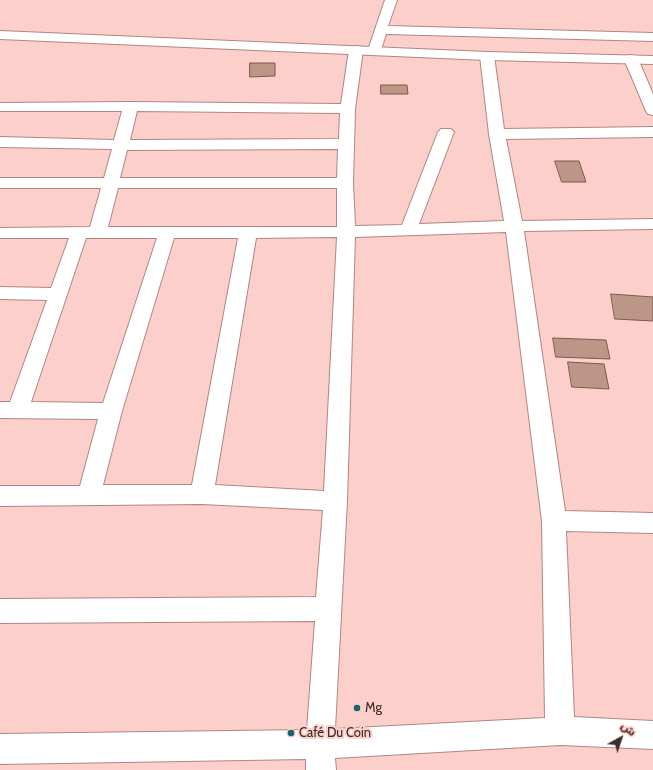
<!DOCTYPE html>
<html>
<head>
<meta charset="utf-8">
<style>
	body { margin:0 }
	#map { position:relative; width:653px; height:770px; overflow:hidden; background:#fccfcb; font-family:Cabin,"Noto Sans Arabic",sans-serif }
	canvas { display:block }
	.north { position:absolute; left:601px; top:718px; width:40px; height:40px; -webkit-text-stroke:3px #fccfcb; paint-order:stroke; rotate:40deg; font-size:11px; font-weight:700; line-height:16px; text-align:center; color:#3c2b2a }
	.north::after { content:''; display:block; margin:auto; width:14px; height:18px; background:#3c2b2a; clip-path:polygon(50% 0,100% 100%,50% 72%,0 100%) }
</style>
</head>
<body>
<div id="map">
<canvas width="653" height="770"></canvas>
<div class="north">ش</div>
</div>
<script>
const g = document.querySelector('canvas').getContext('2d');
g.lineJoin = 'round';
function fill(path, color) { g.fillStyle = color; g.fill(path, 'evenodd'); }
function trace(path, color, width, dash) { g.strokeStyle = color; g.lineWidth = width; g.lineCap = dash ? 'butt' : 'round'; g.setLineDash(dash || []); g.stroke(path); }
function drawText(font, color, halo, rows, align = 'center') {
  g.font = font + ' Cabin,sans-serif'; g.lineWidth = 4; g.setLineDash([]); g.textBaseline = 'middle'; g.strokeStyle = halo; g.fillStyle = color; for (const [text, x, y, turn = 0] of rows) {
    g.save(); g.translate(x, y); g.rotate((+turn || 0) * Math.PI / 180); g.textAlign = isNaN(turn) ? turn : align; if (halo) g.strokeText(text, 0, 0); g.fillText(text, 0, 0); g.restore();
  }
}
const building = new Path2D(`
	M 250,63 L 275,63 L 275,76 L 250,77 Z
	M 381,85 L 407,85 L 408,94 L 381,94 Z
	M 555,161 L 579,161 L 586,182 L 562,182 Z
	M 611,294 L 653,297 L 653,321 L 615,319 Z
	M 553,338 L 606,340 L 610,359 L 556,357 Z
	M 568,362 L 604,364 L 609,389 L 572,387 Z`);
fill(building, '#bc9687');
trace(building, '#7c594b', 1);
const minor = new Path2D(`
	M 385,0 L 397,0 L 388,26 L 653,33 L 653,41 L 386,34 L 380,53 L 370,53 L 368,50 Z
	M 356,46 L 361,47 L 363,50 L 355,109 L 353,183 L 355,226 L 402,225 L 438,132 L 441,129 L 451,129 L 454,132 L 419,224 L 504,221 L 489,134 L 480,56 L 482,53 L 492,53 L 494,56 L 504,129 L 653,127 L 653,137 L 506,139 L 522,221 L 653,219 L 653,229 L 524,231 L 565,511 L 653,513 L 653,533 L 566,531 L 574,717 L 653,721 L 653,749 L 560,745 L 335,758 L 336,770 L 306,770 L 306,759 L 0,764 L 0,734 L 307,730 L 315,621 L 0,623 L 0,599 L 316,597 L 323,510 L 202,504 L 0,506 L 0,486 L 80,486 L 98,419 L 0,418 L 0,402 L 10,402 L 47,300 L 0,299 L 0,287 L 51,288 L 69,238 L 0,238 L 0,228 L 90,227 L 101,188 L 0,188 L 0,178 L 104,178 L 112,149 L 0,147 L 0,137 L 114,140 L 122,111 L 0,111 L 0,103 L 131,102 L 341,104 L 349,50 L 351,47 ZM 137,111 L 340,113 L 339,139 L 130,140 ZM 338,149 L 337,178 L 120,178 L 127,150 ZM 118,188 L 337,188 L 337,227 L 108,227 ZM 506,232 L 542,521 L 545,718 L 335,729 L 347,501 L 355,237 ZM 337,237 L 324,491 L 215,485 L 256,238 ZM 86,238 L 157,238 L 103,403 L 31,402 ZM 174,238 L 238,238 L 192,485 L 103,485 L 122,411 Z
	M 631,55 L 636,56 L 638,59 L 653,94 L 653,115 L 648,114 L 646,111 L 624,59 L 626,56 Z`);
const tertiary = new Path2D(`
	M 0,31 L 487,52 L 653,56 L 653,64 L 487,60 L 0,39 Z`);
trace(minor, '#af8683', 2);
trace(tertiary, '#af8683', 2);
fill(minor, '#fff');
fill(tertiary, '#fff');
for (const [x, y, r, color] of [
	[357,708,4,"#17656b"],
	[291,733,4,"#17656b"]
]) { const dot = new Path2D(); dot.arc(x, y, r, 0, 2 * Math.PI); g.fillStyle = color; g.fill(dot); trace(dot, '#fccfcb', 1.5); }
drawText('13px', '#3c2b2a', '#fccfcb', [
	["Mg",365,708],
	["Café Du Coin",299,733]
], 'left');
</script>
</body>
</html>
